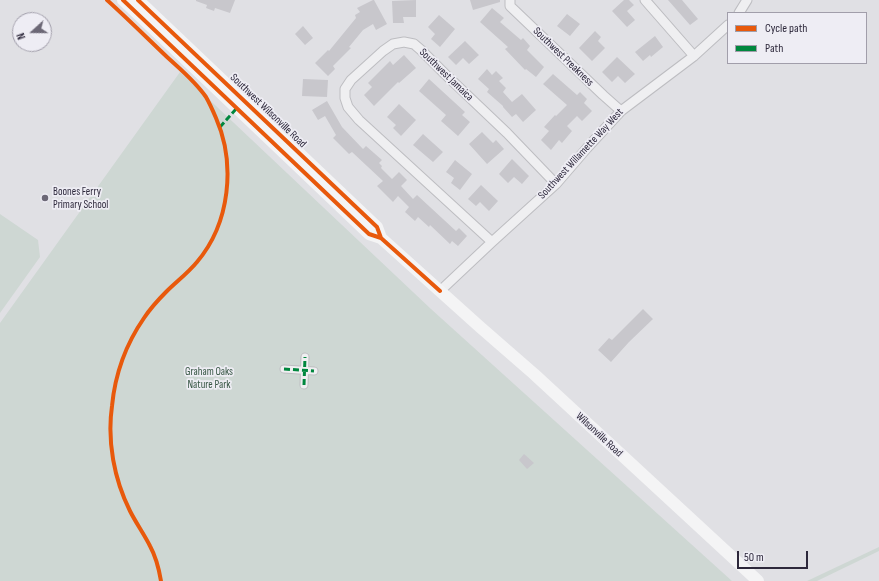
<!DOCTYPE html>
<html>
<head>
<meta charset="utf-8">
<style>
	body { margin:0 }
	#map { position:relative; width:879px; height:581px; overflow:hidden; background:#e0e0e4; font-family:"Sofia Sans Condensed",sans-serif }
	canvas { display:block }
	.legend { position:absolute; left:727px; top:12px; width:140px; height:52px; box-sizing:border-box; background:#eeedf4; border:1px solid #a19eaa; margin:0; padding:5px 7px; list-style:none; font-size:12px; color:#2d283b }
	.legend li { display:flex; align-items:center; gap:8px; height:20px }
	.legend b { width:20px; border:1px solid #a19eaa }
	.north { position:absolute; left:12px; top:12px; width:40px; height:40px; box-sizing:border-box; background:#eeedf4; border:1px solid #a19eaa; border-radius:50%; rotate:249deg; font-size:11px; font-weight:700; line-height:16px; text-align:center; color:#2d283b }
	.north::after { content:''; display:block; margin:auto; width:14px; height:18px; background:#6c6876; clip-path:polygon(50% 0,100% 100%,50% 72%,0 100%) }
	.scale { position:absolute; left:737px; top:551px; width:71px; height:18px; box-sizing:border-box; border:2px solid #2d283b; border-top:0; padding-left:5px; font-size:12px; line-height:14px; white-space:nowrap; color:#2d283b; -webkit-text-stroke:3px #eeedf4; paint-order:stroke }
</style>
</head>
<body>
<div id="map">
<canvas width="879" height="581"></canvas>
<ul class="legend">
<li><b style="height:5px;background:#e8590c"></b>Cycle path</li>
<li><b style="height:5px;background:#00873e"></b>Path</li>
</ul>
<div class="north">N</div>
<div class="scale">50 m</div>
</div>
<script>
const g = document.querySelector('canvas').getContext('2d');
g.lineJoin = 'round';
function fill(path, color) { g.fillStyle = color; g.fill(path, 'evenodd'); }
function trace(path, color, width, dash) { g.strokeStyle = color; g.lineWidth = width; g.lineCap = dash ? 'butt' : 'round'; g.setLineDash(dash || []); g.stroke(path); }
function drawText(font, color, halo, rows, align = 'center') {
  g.font = font + ' "Sofia Sans Condensed",sans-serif'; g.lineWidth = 3.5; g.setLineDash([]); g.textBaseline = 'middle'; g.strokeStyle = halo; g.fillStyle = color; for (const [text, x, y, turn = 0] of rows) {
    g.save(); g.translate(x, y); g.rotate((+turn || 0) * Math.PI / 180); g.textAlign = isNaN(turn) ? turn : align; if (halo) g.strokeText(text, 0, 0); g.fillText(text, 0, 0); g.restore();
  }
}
fill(new Path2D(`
	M 180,72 L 431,309 L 732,581 L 0,581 L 0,323 Z
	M 0,214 L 38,240 L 40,257 L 0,313 Z
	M 879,547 L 879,551 L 817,581 L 807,581 Z`), '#ced7d3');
fill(new Path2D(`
	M 196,0 L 235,0 L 230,13 L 215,8 L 214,11 L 206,8 L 207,5 L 196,1 Z
	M 373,0 L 374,0 L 387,24 L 376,30 L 373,24 L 363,30 L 349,47 L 351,48 L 333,66 L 335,69 L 328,76 L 315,63 L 328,50 L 329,51 L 356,18 L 355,15 L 360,12 L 357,8 Z
	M 416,0 L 416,17 L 403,17 L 404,23 L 393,23 L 392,1 Z
	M 470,0 L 500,0 L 500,2 L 473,10 Z
	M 624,0 L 629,0 L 634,5 L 627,11 L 635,20 L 627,27 L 612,11 Z
	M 668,0 L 682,0 L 698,19 L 690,25 Z
	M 492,8 L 504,18 L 500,22 L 521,40 L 523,38 L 530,46 L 527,50 L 544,67 L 536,77 L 526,69 L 525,70 L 505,49 L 508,47 L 480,22 Z
	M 567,14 L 580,24 L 570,36 L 557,26 Z
	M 439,15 L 455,29 L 440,47 L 431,39 L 435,34 L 428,27 Z
	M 303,26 L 313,38 L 305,45 L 295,34 Z
	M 595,31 L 601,37 L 598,41 L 605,48 L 592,61 L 579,48 Z
	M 655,36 L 663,47 L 651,57 L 650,55 L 643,61 L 635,52 Z
	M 465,41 L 479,55 L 469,64 L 463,58 L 456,65 L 448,57 Z
	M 404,55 L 416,68 L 399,83 L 398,82 L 374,106 L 364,95 L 372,87 L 368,83 L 390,61 L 393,65 Z
	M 617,57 L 635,74 L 625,83 L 618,76 L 612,82 L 602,72 Z
	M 487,69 L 492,75 L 496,71 L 503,78 L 499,81 L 506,88 L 503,92 L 512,102 L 522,94 L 536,110 L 523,122 L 516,114 L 512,117 L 503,107 L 503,106 L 487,92 L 489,89 L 478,79 Z
	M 553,74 L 577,95 L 580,92 L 587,99 L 584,103 L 592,111 L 582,121 L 577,116 L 567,126 L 572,131 L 562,143 L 559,140 L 551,150 L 541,140 L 549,131 L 544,127 L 555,115 L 556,116 L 567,105 L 543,84 Z
	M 303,79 L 328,80 L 327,97 L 302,96 Z
	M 429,79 L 465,112 L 462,115 L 470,122 L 458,136 L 441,121 L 446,115 L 419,91 Z
	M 327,101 L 342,127 L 363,149 L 366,146 L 382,160 L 379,163 L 382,166 L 381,168 L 392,179 L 399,172 L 407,180 L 401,186 L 413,199 L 417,195 L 456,231 L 459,228 L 467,236 L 458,246 L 452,241 L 450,244 L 430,225 L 429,227 L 418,217 L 415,221 L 405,212 L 409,207 L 398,196 L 393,202 L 377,186 L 383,181 L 352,152 L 349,154 L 333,138 L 336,135 L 325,116 L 318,120 L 312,110 Z
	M 399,104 L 416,120 L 401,136 L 393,128 L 396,125 L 387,117 Z
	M 482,132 L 493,143 L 496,140 L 504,149 L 487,164 L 469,144 Z
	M 423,134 L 443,152 L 433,162 L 413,145 Z
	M 512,159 L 529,176 L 522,184 L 514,177 L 508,183 L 499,174 Z
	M 455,160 L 472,174 L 460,190 L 451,183 L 454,178 L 446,172 Z
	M 481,185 L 498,201 L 489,211 L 480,202 L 476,206 L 468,199 Z
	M 643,309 L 653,319 L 629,342 L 611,362 L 598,350 L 609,338 L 612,340 Z
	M 524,454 L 534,463 L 527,469 L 519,460 Z`), '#c8c7cc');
const pedestrian = new Path2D(`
	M 284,369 L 314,371
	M 304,385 L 305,357`);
const minor = new Path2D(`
	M 510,0 L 510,6 L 603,95 L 621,111
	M 645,0 L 694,56
	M 739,13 L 747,0
	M 492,242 L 359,120 L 348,107 L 345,98 L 345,89 L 351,80 L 383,51 L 393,44 L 404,42 L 414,44 L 421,50 L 445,74 L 507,133 L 556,184
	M 440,291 L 492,242 L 556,184 L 587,148 L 621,111 L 694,56 L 728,25`);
trace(pedestrian, '#bdbdc1', 9);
trace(minor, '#bdbdc1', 11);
trace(pedestrian, '#efeff1', 7);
trace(minor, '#efeff1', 9);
trace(new Path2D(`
	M 123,0 L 369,234 L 381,238 L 480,327 L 534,374 L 758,581
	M 138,0 L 377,227 L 381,238`), '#f4f4f5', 12);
trace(new Path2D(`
	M 220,127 L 237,108
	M 284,369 L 314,371
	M 304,385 L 305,357`), '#00873e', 3, [6, 3]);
trace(new Path2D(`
	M 107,0 C 127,18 146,37 166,56 C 180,69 195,81 206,97 C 210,104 213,111 216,118 C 236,164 230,223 197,262 C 188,273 176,282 166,292 C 158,300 150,309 144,318 C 126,344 115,375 112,406 C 107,441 114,479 130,511 C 136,523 144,534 150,546 C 156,557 159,569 161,581
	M 123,0 L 369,234 L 381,238 L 440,291
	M 138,0 L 377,227 L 381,238`), '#e8590c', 4);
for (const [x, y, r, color] of [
	[45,198,4,"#6c6876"]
]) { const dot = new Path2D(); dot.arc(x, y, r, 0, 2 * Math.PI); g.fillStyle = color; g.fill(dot); trace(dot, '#eeedf4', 1.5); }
drawText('11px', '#2d283b', '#eeedf4', [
	["Southwest Preakness",563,57,44],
	["Southwest Jamaica",446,75,44],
	["Southwest Wilsonville Road",268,111,44],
	["Southwest Willamette Way West",581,154,-47],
	["Wilsonville Road",599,435,43]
]);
drawText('11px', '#2d283b', '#eeedf4', [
	["Boones Ferry",53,192],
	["Primary School",53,205]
], 'left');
drawText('11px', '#375644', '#eeedf4', [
	["Graham Oaks",209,372],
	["Nature Park",209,385]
]);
</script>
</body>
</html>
